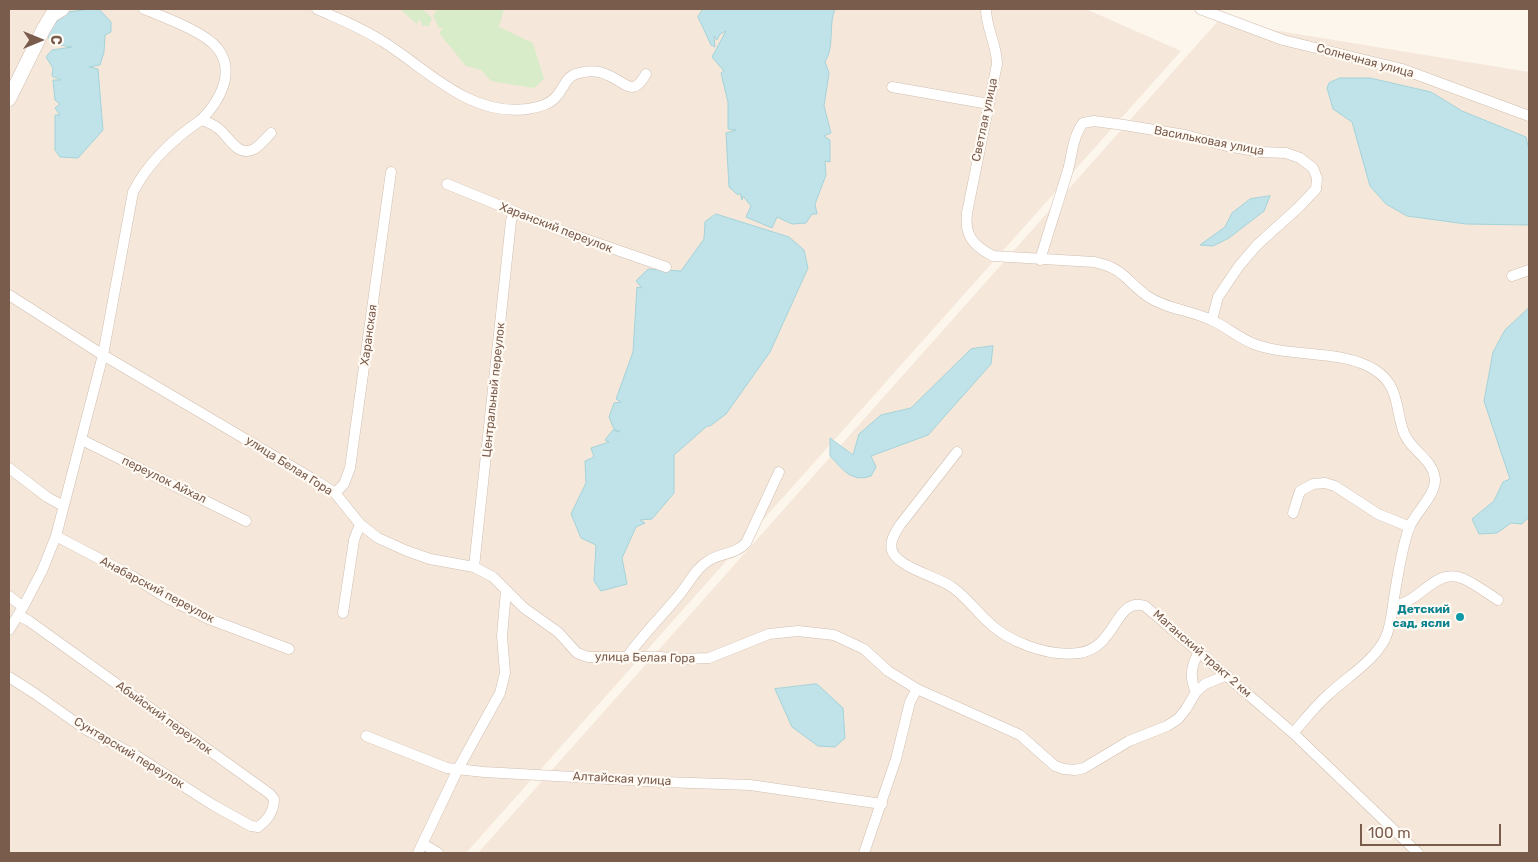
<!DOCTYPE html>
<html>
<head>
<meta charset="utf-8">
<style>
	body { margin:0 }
	#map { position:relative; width:1538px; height:862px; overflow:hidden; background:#fdf6ec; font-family:Rubik,sans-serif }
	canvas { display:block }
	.frame { position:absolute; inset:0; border:10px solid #7a5c4d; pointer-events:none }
	.north { position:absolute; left:15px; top:15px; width:50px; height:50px; -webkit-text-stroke:4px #fffaf3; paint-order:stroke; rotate:90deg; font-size:14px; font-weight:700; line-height:20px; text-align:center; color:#7a5c4d }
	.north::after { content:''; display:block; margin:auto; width:18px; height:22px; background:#7a5c4d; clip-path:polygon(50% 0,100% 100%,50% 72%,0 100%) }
	.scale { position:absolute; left:1360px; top:824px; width:141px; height:22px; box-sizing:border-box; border:2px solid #7a5c4d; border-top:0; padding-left:6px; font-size:15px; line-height:18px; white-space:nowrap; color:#7a5c4d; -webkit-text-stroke:4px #fffaf3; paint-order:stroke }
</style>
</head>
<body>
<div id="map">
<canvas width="1538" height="862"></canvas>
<div class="frame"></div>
<div class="north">С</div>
<div class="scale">100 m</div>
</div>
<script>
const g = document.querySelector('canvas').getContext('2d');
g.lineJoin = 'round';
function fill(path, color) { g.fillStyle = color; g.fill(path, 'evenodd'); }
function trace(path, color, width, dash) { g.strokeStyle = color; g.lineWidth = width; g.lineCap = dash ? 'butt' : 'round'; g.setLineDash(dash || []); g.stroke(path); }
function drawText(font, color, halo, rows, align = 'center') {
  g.font = font + ' Rubik,sans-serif'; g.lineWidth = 4.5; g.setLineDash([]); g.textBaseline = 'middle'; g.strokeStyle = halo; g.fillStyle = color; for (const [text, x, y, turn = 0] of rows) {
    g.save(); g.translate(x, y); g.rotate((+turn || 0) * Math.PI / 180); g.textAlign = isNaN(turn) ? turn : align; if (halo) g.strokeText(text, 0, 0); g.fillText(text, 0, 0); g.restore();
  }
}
fill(new Path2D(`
	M 9,9 L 1086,9 L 1181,51 L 466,853 L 9,853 Z
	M 1218,21 L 1529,72 L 1529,853 L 478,853 Z`), '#f5e8da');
fill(new Path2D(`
	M 400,9 L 422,9 L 432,18 L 429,26 L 422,26 L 420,19 L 417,24 Z
	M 437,9 L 504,9 L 499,27 L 533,43 L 544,79 L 534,88 L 491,81 L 481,70 L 466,66 L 439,33 L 443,28 L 439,28 L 433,16 Z`), '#d8ecc9');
const water = new Path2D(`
	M 91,9 L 99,9 L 111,22 L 111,32 L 105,35 L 104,52 L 100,65 L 89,67 L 98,69 L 103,130 L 78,158 L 60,157 L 55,150 L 55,115 L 60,115 L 55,108 L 60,104 L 55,100 L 53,80 L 61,80 L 52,76 L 53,68 L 46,57 L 52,50 L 72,47 L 53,44 L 48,37 L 48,33 L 63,13 Z
	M 703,9 L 835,9 C 828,26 835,46 825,62 L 829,73 L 824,106 L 831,133 L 824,136 L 830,140 L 830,162 L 825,161 L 826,175 L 815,204 L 817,214 L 812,214 L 806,223 L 792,224 L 777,217 L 772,228 L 746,217 L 751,206 L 743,196 L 742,200 L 740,193 L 738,195 L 729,187 L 726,133 L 736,130 L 728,129 L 728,102 L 721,73 L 724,71 L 712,57 L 726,31 L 720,34 L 717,40 L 714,36 L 715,47 L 711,45 L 698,17 Z
	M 1340,78 L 1370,78 L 1431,92 L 1462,111 L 1526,137 L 1529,150 L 1529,225 L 1466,224 L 1407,216 L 1386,204 L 1370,186 L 1352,122 L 1333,109 L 1327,88 L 1329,83 Z
	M 1270,196 L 1264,211 L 1229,238 L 1213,246 L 1200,245 L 1225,227 L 1232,213 L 1250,199 Z
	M 716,214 L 789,237 L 804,250 L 808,268 L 770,352 L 726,414 L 710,426 L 707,426 L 674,455 L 674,493 L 652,519 L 640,520 L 645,523 L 636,527 L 622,558 L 627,584 L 601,591 L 594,581 L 596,545 L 581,538 L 571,514 L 586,483 L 585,461 L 594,457 L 591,448 L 609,442 L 605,440 L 613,430 L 620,432 L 614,429 L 609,417 L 614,403 L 621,402 L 616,399 L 633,352 L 637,287 L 642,288 L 636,281 L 648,269 L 681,271 L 704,239 L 705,222 Z
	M 1529,308 L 1529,517 L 1522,524 L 1511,523 L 1497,533 L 1479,534 L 1472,519 L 1494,501 L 1503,482 L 1510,479 L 1484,401 L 1493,352 L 1505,330 Z
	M 993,346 L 991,364 L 928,435 L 871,456 L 876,467 L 871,476 C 851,483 843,469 830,456 L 830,438 L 853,455 L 859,434 L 881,415 L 911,408 L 971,349 Z
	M 817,684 L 843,708 L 845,738 L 835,747 L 818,746 L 792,727 L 775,689 Z`);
fill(water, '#bfe3e8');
trace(water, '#a5d3da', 1);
const minor = new Path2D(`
	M 144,9 C 163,17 206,32 218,49 C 236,73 219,102 201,120
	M 317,9 C 339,19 362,28 382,41 C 426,68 469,117 527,109 C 537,107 547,106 555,98 C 567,86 563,75 584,72 C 593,70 602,72 610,76 C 627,84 633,97 646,74
	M 986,9 C 986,28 997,45 997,64 L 967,213 C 964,236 974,246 993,256 L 1094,262 C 1124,268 1126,281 1147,296 C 1166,309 1190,310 1211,320 C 1226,326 1238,338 1254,344 C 1291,358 1342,349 1375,370 C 1400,386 1395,409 1404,433 C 1411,451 1433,459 1435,479 C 1436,495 1415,513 1409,528 C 1401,551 1398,575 1394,598 C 1392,611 1391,627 1385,639 C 1373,662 1347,677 1329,694 C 1315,706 1305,720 1293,733
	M 1200,9 L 1283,40 L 1402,69 L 1529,116
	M 892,87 L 989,104
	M 447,184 L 562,231 L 666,267
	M 1040,260 C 1049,230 1059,200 1068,170 C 1072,155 1073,136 1083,123 L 1094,121 L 1124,125 L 1185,135 L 1227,146 L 1261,152 L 1286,153 L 1300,158 L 1313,168 L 1317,178 L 1316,189 L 1299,207 L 1257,245 L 1239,266 L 1218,297 L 1212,320
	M 1512,276 L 1529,270
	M 9,295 L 103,355 L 318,482 L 335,493 L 360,524 L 378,538 L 407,551 L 430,559 L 474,567 L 493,577 L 524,608 L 558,632 L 577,653 L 588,657 L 660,657 L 682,659 L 709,658 L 769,634 L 798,631 L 834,635 L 864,649 L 888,671 L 917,689 L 1020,735 L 1055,766 L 1064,769 L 1075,770 L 1084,768 L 1129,741 L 1167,726 L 1178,719 L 1186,709 L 1196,692 L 1205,684 L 1227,675
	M 82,440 L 246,521
	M 957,452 L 900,525 C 895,533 888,543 893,553 C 901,568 938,577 952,587 C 965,596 974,608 985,619 C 1007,642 1048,657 1079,653 C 1117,648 1115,596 1145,606 L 1293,733 L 1418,853
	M 9,468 L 47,497 L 63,506
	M 335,493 L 344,484 L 350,468 L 391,172
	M 1293,513 L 1300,491 L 1313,484 L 1325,483 L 1335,486 L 1378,514 L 1410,527
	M 56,536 L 132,576 L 165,597 L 209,619 L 289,649
	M 474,567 L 511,221 L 514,212
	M 9,596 L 23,607
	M 1393,606 C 1399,605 1406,603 1411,599 C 1428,589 1441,569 1464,579 C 1475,584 1487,593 1498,600
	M 343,613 L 354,540 L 360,524
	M 9,630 L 23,607 L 42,571 L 56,536 L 103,355 L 133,192 C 149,161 173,139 201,120 C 208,122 213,124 219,129 C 229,137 238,158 254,149 C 260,146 266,138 271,133
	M 627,657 C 643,634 663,615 680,594 C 689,583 696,568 708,561 C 721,552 733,556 746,543 L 779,472
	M 9,677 L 34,693 L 85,729 L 135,755 L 213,805 L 251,826 L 258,827 C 267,821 274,811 274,799 L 270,794 L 29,621 L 18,615
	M 1196,692 C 1189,677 1191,666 1199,652
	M 366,736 L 447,768 L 484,772 L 663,782 L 750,785 L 882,804
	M 423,844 L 438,853
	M 418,853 L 458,769 L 500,693 L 505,673 L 502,636 L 506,591
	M 864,853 L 896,759 L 910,702 L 917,689`);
const tertiary = new Path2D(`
	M 9,99 L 43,30 L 52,15 L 62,9`);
trace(minor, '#d1beb0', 11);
trace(tertiary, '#d1beb0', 15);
trace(minor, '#fff', 10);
trace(tertiary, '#fff', 14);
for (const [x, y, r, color] of [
	[1460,617,5,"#0f9aa8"]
]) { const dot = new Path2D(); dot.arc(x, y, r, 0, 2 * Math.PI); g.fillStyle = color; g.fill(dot); trace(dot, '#fffaf3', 2); }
drawText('12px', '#7a5c4d', '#fffaf3', [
	["Солнечная улица",1365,61,15],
	["Светлая улица",985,120,-78],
	["Васильковая улица",1209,141,11],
	["Харанский переулок",556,228,21],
	["Харанская",369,335,-82],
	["Центральный переулок",494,390,-84],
	["улица Белая Гора",289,466,32],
	["переулок Айхал",164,480,26],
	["Анабарский переулок",157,590,28],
	["Маганский тракт 2 км",1202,654,41],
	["улица Белая Гора",645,658,1],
	["Абыйский переулок",164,718,36],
	["Сунтарский переулок",129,753,31],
	["Алтайская улица",622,779,3]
]);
drawText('bold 12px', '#0d838f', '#fffaf3', [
	["Детский",1450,610],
	["сад, ясли",1450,624]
], 'right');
</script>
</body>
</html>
